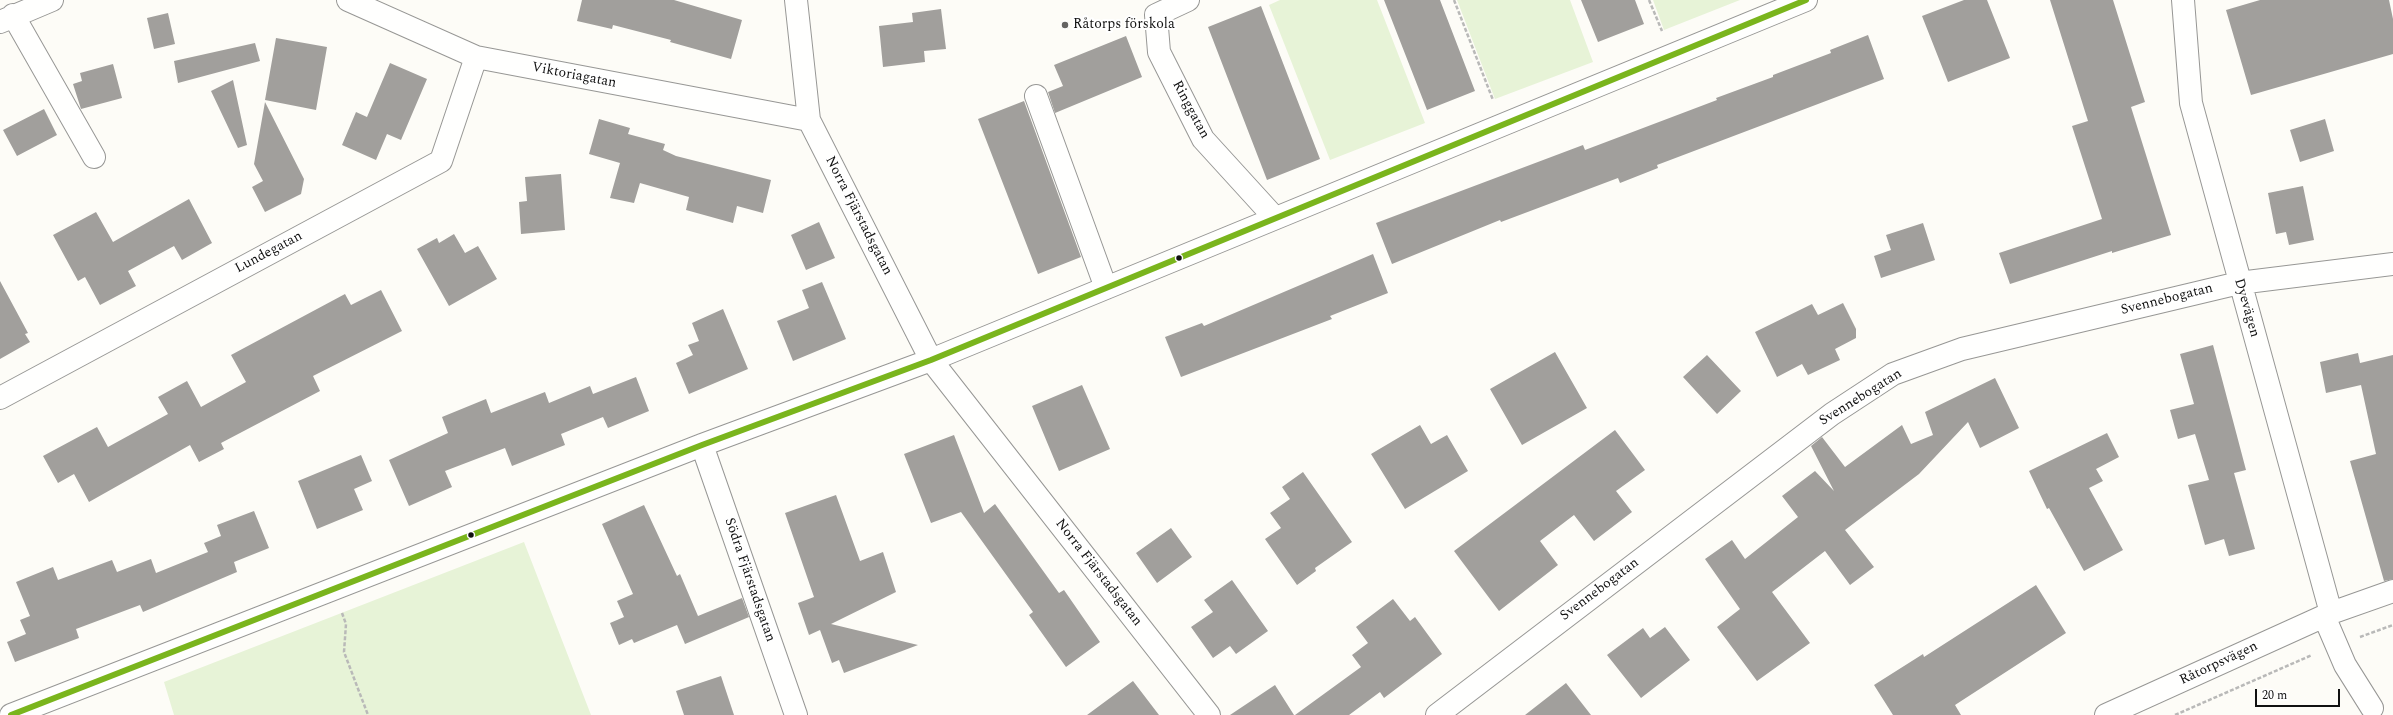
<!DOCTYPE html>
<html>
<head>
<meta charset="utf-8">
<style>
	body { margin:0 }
	#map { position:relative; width:2393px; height:715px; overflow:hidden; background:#fdfcf7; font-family:Spectral,serif }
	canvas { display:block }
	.scale { position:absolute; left:2255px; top:689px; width:85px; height:18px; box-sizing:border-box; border:2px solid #111; border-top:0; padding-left:5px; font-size:12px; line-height:14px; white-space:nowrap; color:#111; -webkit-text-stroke:3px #fff; paint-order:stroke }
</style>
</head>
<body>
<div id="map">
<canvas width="2393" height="715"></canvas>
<div class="scale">20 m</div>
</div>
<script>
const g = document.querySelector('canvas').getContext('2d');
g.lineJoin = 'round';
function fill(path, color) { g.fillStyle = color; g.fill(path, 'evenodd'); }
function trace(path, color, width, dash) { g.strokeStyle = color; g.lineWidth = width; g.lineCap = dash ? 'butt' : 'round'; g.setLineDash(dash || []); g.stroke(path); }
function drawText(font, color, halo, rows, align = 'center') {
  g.font = font + ' Spectral,serif'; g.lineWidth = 4; g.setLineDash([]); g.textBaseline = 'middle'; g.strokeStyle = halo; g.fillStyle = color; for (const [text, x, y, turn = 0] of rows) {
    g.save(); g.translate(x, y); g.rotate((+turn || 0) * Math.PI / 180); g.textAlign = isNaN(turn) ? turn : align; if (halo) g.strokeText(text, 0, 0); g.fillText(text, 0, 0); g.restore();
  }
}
fill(new Path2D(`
	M 1280,0 L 1377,0 L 1425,123 L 1330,160 L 1269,5 Z
	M 1457,0 L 1570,0 L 1593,62 L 1495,99 Z
	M 1653,0 L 1740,0 L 1664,30 Z
	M 524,542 L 591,715 L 174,715 L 164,682 Z`), '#e7f3d7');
fill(new Path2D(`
	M 582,0 L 674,0 L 742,20 L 731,59 L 670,42 L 671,40 L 613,25 L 612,29 L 577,21 Z
	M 1384,0 L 1440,0 L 1475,91 L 1427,110 Z
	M 1581,0 L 1635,0 L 1644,24 L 1598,42 Z
	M 1964,0 L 1987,0 L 2010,58 L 1948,82 L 1922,16 Z
	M 2050,0 L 2113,0 L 2145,102 L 2131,107 L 2171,235 L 2112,253 L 2112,251 L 2010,284 L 1999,253 L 2102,219 L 2072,126 L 2088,121 Z
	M 2260,0 L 2389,0 L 2393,19 L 2393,54 L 2251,95 L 2226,10 Z
	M 1261,6 L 1320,159 L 1267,180 L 1208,27 Z
	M 941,9 L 946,49 L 924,51 L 925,62 L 883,67 L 879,26 L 913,22 L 912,13 Z
	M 168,13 L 175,44 L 154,49 L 147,18 Z
	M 1868,35 L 1884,79 L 1657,165 L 1658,168 L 1620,183 L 1618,178 L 1501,222 L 1500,220 L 1392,264 L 1376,223 L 1583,145 L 1585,150 L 1717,100 L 1716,98 L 1773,77 L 1773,75 L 1831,53 L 1830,50 Z
	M 1126,36 L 1142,77 L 1055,113 L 1048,92 L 1063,86 L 1054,65 Z
	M 276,38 L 327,47 L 316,110 L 265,100 Z
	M 255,43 L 260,61 L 178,83 L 174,61 Z
	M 390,63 L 427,79 L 401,140 L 387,134 L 376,160 L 342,145 L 356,112 L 367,117 Z
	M 113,64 L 122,98 L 81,109 L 73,84 L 82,81 L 80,73 Z
	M 233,80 L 247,145 L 238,148 L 211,91 Z
	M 1024,101 L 1081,257 L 1038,274 L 978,119 Z
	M 265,102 L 304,179 L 301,194 L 265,212 L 252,187 L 263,181 L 254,164 Z
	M 44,109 L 57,135 L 17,156 L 3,130 Z
	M 599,119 L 630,128 L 628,134 L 665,144 L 663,150 L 676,156 L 771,180 L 763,213 L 737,206 L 733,223 L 686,210 L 689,197 L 640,183 L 634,203 L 610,198 L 620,163 L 589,154 Z
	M 2325,119 L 2334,151 L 2300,162 L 2290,130 Z
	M 561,174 L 565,230 L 521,234 L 519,202 L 527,201 L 525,177 Z
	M 2303,186 L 2314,240 L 2289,245 L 2286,232 L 2276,234 L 2268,193 Z
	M 189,199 L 212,243 L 182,260 L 174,246 L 128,271 L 136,286 L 100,305 L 85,277 L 78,281 L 53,235 L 96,212 L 113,242 Z
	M 819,222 L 835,258 L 806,270 L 791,235 Z
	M 1923,223 L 1935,260 L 1881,278 L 1874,256 L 1891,250 L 1886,235 Z
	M 454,234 L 465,253 L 478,246 L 497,279 L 449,306 L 417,249 L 437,238 L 439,243 Z
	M 1373,254 L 1388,293 L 1330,316 L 1332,319 L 1181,377 L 1165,337 L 1202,323 L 1204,326 Z
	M 0,281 L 28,333 L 25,334 L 30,342 L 0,359 Z
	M 822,282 L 846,339 L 793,361 L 777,321 L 809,308 L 802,290 Z
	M 381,290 L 402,331 L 313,376 L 320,391 L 221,443 L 224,449 L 199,462 L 190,445 L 89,502 L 74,474 L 58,483 L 43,456 L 97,427 L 108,447 L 168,414 L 158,397 L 187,381 L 201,407 L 246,382 L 231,355 L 345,294 L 351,305 Z
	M 1843,303 L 1856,329 L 1856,338 L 1835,349 L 1840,360 L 1808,375 L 1802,364 L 1777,377 L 1755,332 L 1812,304 L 1818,315 Z
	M 723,309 L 748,369 L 689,394 L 676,363 L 693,355 L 688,345 L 699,341 L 692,323 Z
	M 2213,345 L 2246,470 L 2234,473 L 2255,549 L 2229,556 L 2224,539 L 2205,545 L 2188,485 L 2209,480 L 2195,434 L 2178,439 L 2170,410 L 2194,404 L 2180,354 Z
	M 1555,352 L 1587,408 L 1522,445 L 1490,389 Z
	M 2358,353 L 2360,363 L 2393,355 L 2393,579 L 2384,581 L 2350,461 L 2376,454 L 2361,385 L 2326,393 L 2320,362 Z
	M 1707,355 L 1741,391 L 1717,414 L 1683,377 Z
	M 636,377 L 649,411 L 608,428 L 603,417 L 561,434 L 565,445 L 512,466 L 505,448 L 445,471 L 452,487 L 409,506 L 389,460 L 448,433 L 442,417 L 486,399 L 491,413 L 545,392 L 549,403 L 590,386 L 593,394 Z
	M 1995,378 L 2019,428 L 1980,448 L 1968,422 L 1919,474 L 1845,530 L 1874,567 L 1850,585 L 1825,551 L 1772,592 L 1810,643 L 1757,681 L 1717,627 L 1740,609 L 1705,559 L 1732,540 L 1745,559 L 1798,517 L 1782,496 L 1815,471 L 1834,491 L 1811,446 L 1822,437 L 1845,467 L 1902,425 L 1911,444 L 1933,435 L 1925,412 Z
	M 1082,385 L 1110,449 L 1059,471 L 1032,406 Z
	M 1420,425 L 1431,444 L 1447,435 L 1468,471 L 1405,509 L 1371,454 Z
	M 1615,430 L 1645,470 L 1616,491 L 1632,512 L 1594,541 L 1574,515 L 1540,541 L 1558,565 L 1499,611 L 1454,551 Z
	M 2107,433 L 2119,457 L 2096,469 L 2103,481 L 2089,488 L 2123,550 L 2084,571 L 2049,508 L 2047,509 L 2029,471 Z
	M 954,435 L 984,513 L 995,504 L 1059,593 L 1064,590 L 1100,642 L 1066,667 L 1029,615 L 1033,612 L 961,512 L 931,523 L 904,454 Z
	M 361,455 L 372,481 L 354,489 L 363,510 L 317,529 L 298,481 Z
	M 1303,472 L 1352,542 L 1315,568 L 1316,571 L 1297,585 L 1265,539 L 1281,528 L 1270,513 L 1290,499 L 1282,487 Z
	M 836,495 L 860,561 L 883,552 L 896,592 L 831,624 L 918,645 L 844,673 L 839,660 L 832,663 L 820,630 L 809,635 L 798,603 L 814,597 L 785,513 Z
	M 644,505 L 677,576 L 680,574 L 698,616 L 742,598 L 749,617 L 685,644 L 677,625 L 634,643 L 632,639 L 619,645 L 610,623 L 624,617 L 617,601 L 633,594 L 602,524 Z
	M 254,511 L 269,548 L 234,562 L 237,572 L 143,612 L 140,605 L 76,629 L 79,638 L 15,662 L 7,642 L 26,634 L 20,620 L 30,616 L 16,582 L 53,567 L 58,580 L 112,560 L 117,572 L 151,559 L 156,573 L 208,552 L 204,543 L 221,536 L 217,525 Z
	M 1171,528 L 1192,557 L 1157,583 L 1136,553 Z
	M 1232,580 L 1268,631 L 1236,654 L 1230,646 L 1213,658 L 1191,627 L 1213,612 L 1204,600 Z
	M 2036,585 L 2066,633 L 1955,705 L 1961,715 L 1893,715 L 1874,685 L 1923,654 L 1924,657 Z
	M 1393,599 L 1410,621 L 1415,617 L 1442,654 L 1384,698 L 1380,692 L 1349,715 L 1295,715 L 1361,667 L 1352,655 L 1368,643 L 1356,627 Z
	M 1665,627 L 1690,660 L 1641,698 L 1607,655 L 1643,628 L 1650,638 Z
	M 721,676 L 734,715 L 684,715 L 676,691 Z
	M 1133,681 L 1159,715 L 1087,715 Z
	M 1566,683 L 1591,715 L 1525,715 Z
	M 1275,685 L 1294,715 L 1230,715 Z`), '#a19f9c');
const minor = new Path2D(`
	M 348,0 L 476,57 L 809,120
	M 796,0 L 809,120 L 931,360 L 1209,715
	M 1188,0 L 1156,15 L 1159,52 L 1203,139 L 1275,218
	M 2183,0 L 2191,103 L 2331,613
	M 13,15 L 94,157
	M 0,22 L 52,0
	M 1036,96 L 1106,288
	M 0,398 L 441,161 L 476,57
	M 702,445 L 796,715
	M 2324,616 L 2345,665 L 2372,708
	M 11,715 L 702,445 L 931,360 L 1806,0
	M 1437,715 L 1832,414 L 1893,374 L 1962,349 L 2239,283 L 2393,264
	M 2106,715 L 2331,613 L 2393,591`);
trace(minor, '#979795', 24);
trace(new Path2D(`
	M 1454,0 L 1493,100
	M 1649,0 L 1662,31
	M 342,613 L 346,624 L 344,652 L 368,715
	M 2360,637 L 2393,625
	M 2175,715 L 2312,655`), '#b9b9b8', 2.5, [4, 2]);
trace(minor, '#fffffe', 22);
trace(new Path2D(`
	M 11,715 L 702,445 L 931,360 L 1806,0`), '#7ab51d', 6);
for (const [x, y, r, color] of [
	[1065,25,4,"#646362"],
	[1179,258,3.5,"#111"],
	[471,535,3.5,"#111"]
]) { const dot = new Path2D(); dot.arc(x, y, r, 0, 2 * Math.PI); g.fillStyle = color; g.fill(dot); trace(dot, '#fff', 1.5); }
drawText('14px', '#111', '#fff', [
	["Råtorps förskola",1073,25]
], 'left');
drawText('14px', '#111', '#fff', [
	["Viktoriagatan",574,76,11],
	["Ringgatan",1190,110,62],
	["Norra Fjärstadsgatan",858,216,63],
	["Lundegatan",269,253,-28],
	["Svennebogatan",2167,300,-14],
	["Dyevägen",2246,308,74],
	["Svennebogatan",1861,398,-32],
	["Norra Fjärstadsgatan",1098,573,52],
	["Södra Fjärstadsgatan",749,580,71],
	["Svennebogatan",1600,590,-37],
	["Råtorpsvägen",2219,664,-25]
]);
</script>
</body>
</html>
